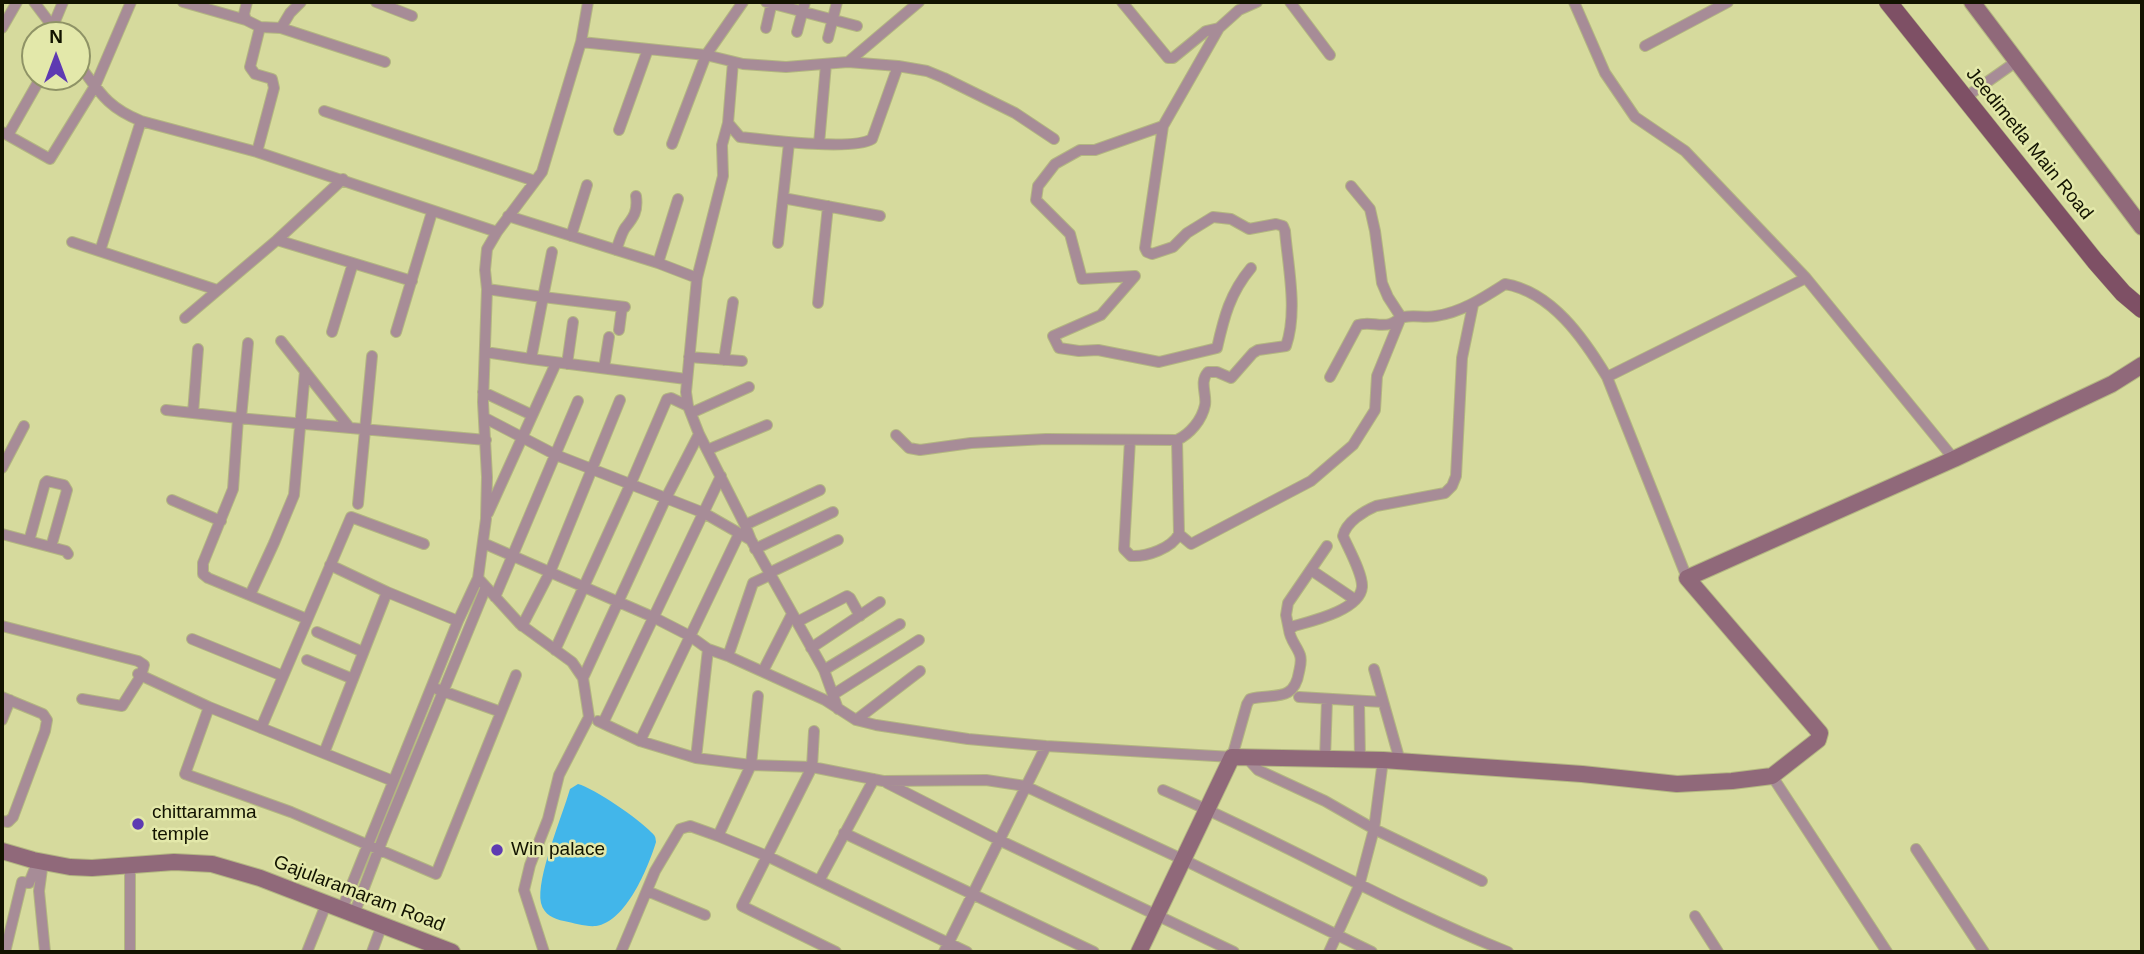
<!DOCTYPE html>
<html>
<head>
<meta charset="utf-8">
<style>
	body { margin:0 }
	#map { position:relative; width:2144px; height:954px; overflow:hidden; background:#d6da9d; font-family:Arial,sans-serif }
	canvas { display:block }
	.frame { position:absolute; inset:0; border:4px solid #121300; pointer-events:none }
	.north { position:absolute; left:21px; top:21px; width:70px; height:70px; box-sizing:border-box; background:#e3e8aa; border:2px solid #8f9366; border-radius:50%; rotate:0deg; font-size:19px; font-weight:700; line-height:28px; text-align:center; color:#121300 }
	.north::after { content:''; display:block; margin:auto; width:24px; height:32px; background:#5e3ab2; clip-path:polygon(50% 0,100% 100%,50% 72%,0 100%) }
</style>
</head>
<body>
<div id="map">
<canvas width="2144" height="954"></canvas>
<div class="frame"></div>
<div class="north">N</div>
</div>
<script>
const g = document.querySelector('canvas').getContext('2d');
g.lineJoin = 'round';
function fill(path, color) { g.fillStyle = color; g.fill(path, 'evenodd'); }
function trace(path, color, width, dash) { g.strokeStyle = color; g.lineWidth = width; g.lineCap = dash ? 'butt' : 'round'; g.setLineDash(dash || []); g.stroke(path); }
function drawText(font, color, halo, rows, align = 'center') {
  g.font = font + ' Arial,sans-serif'; g.lineWidth = 5; g.setLineDash([]); g.textBaseline = 'middle'; g.strokeStyle = halo; g.fillStyle = color; for (const [text, x, y, turn = 0] of rows) {
    g.save(); g.translate(x, y); g.rotate((+turn || 0) * Math.PI / 180); g.textAlign = isNaN(turn) ? turn : align; if (halo) g.strokeText(text, 0, 0); g.fillText(text, 0, 0); g.restore();
  }
}
fill(new Path2D(`
	M 578,784 C 594,788 640,820 651,832 C 656,837 655,836 656,842 C 648,868 626,922 596,926 C 586,927 574,923 564,921 C 554,919 544,915 541,903 C 536,878 562,817 570,789 Z`), '#42b6ea');
const street = new Path2D(`
	M 34,2 L 59,35
	M 183,2 L 246,20 L 260,27 L 250,67 L 255,74 L 272,79 L 274,88 L 257,152
	M 376,2 L 412,16
	M 766,2 L 857,26
	M 1122,2 L 1168,58 L 1173,58 L 1206,31 L 1219,28
	M 1290,2 L 1330,55
	M 1574,2 L 1605,73 L 1635,117 L 1685,151 L 1806,278 L 1954,459
	M 246,20 L 244,14 L 247,2
	M 53,26 L 63,2
	M 260,27 L 281,28 L 385,62
	M 2,28 L 17,2
	M 281,28 L 290,13 L 301,2
	M 766,28 L 772,2
	M 797,32 L 805,2
	M 828,38 L 837,2
	M 581,42 L 706,55 L 743,64 L 786,67 L 848,62 L 898,66 L 927,71 L 944,78 L 1015,113 L 1054,139
	M 1645,46 L 1728,2
	M 77,62 C 99,91 106,107 141,121 L 257,152 L 497,232
	M 733,62 L 728,123 L 740,137 C 766,140 853,151 872,139 L 898,66
	M 848,62 L 919,2
	M 1973,92 L 2017,61
	M 324,111 L 535,181
	M 728,123 L 722,145 L 723,176 L 697,278 L 686,392 L 688,406 L 699,434 L 745,525 L 751,540
	M 619,130 L 648,49
	M 2,132 L 50,159 L 95,86 L 131,2
	M 8,135 L 41,77
	M 672,144 L 706,55 L 743,2
	M 819,144 L 826,64
	M 783,198 L 880,216
	M 508,216 L 658,263 L 697,278
	M 571,236 L 587,185
	M 277,240 L 412,281
	M 72,242 L 217,290
	M 778,243 L 789,143
	M 616,250 C 619,243 621,234 625,228 C 634,217 638,211 636,196
	M 100,251 L 141,121
	M 552,252 L 543,297 L 625,307
	M 658,263 L 678,199
	M 1251,268 C 1230,293 1224,317 1217,348 L 1159,362 L 1098,350 L 1079,351 L 1059,348 L 1053,336 L 1101,315 L 1135,276 L 1082,279 L 1070,234 L 1036,200 L 1038,186 L 1055,164 L 1080,150 L 1095,150 L 1163,126 L 1219,28 L 1239,10 L 1257,2
	M 487,289 L 543,297 L 531,359 L 686,379
	M 818,303 L 828,206
	M 185,318 L 277,240 L 343,179
	M 619,330 L 622,307
	M 332,332 L 353,263
	M 396,332 L 432,212
	M 281,341 L 349,427
	M 485,352 L 531,359
	M 689,357 L 742,361
	M 724,360 L 733,302
	M 567,364 L 573,322
	M 604,368 L 609,337
	M 1330,377 L 1358,325 C 1369,321 1379,327 1390,324 C 1395,323 1399,318 1404,317 C 1414,315 1426,318 1436,316 C 1462,312 1483,298 1505,284 C 1552,292 1584,339 1607,377
	M 483,392 L 532,415
	M 166,410 L 238,418
	M 193,413 L 198,349
	M 691,413 L 749,387
	M 241,418 L 248,343
	M 485,418 L 556,455 L 704,513 L 751,540 L 824,670 L 838,709
	M 896,435 L 909,448 L 920,450 L 971,443 L 1046,439 L 1177,440 C 1190,434 1202,420 1205,405 C 1207,394 1199,382 1208,372 L 1217,372 L 1231,378 L 1253,353 L 1258,350 L 1286,346 C 1298,311 1288,267 1285,231 L 1283,226 L 1276,224 L 1249,229 L 1231,219 L 1213,217 L 1187,233 L 1173,247 L 1152,254 L 1147,252 L 1145,248 L 1163,126
	M 1130,440 L 1124,549 L 1131,556 C 1147,557 1172,548 1179,534 L 1177,440
	M 707,450 L 767,425
	M 2,468 L 24,426
	M 172,500 L 221,521
	M 358,504 L 372,356
	M 488,513 L 556,363
	M 745,525 L 820,490
	M 2,534 L 66,551 L 68,554
	M 1179,534 L 1191,544 L 1311,481 L 1353,445 L 1375,410 L 1377,376 L 1401,317 L 1388,297 L 1382,283 L 1375,231 L 1370,209 L 1351,186
	M 29,541 L 45,483 L 47,481 L 64,485 L 67,490 L 51,547
	M 483,543 L 653,617 L 690,636 L 708,649 L 728,656 L 825,700 L 856,720 L 876,725 L 968,739 L 1046,746 L 1232,757 L 1247,704 L 1250,699 C 1273,693 1294,703 1299,672 C 1300,667 1302,661 1300,655 C 1297,646 1290,640 1289,630 L 1294,626 C 1312,621 1360,610 1362,587 C 1363,574 1348,548 1343,536 C 1346,522 1364,511 1376,506 L 1445,493 L 1452,486 L 1456,476 L 1462,358 L 1473,305
	M 755,549 L 833,512
	M 330,565 L 387,592 L 458,621
	M 1311,570 L 1354,599
	M 769,573 L 838,540
	M 1687,578 L 1607,377 L 1806,278
	M 250,595 L 274,543 L 294,495 L 305,371
	M 495,597 L 578,401
	M 307,619 L 208,578 L 203,574 L 203,563 L 233,489 L 238,418 L 486,440
	M 797,622 L 847,596 L 850,598 L 860,616
	M 2,626 L 138,661 L 144,665 L 141,676
	M 522,626 L 550,572 L 620,400
	M 1289,630 L 1286,615 L 1288,603 L 1327,546
	M 317,632 L 363,652
	M 192,639 L 283,676
	M 811,648 L 880,602
	M 708,649 L 696,758 L 751,765 L 812,767 L 883,781 L 986,780 L 1025,786 L 1184,860 L 1372,952
	M 555,650 L 631,483 L 667,399 L 671,398 L 688,406
	M 728,656 L 753,583 L 770,575
	M 307,660 L 353,679
	M 1374,669 L 1400,761
	M 824,670 L 900,624
	M 763,671 L 792,614
	M 138,674 L 209,707 L 393,781
	M 583,678 L 666,498 L 699,434
	M 437,689 L 501,712
	M 834,694 L 919,640
	M 758,696 L 751,765 L 718,836 L 767,856 L 967,952
	M 2,697 L 43,714 L 47,720 L 45,731 L 13,817 L 8,822 L 2,821
	M 1299,697 L 1383,702
	M 82,699 L 122,706 L 139,679
	M 1359,701 L 1360,760
	M 209,707 L 185,774 L 291,812 L 436,874 L 516,675
	M 2,720 L 10,700
	M 856,720 L 920,671
	M 598,721 L 640,741 L 696,758
	M 603,723 L 721,476
	M 261,728 L 351,517 L 424,544
	M 814,731 L 812,767 L 742,906 L 836,952
	M 640,741 L 739,534
	M 324,753 L 387,592
	M 1247,758 L 1258,770 L 1325,801 L 1374,829 L 1482,881
	M 1325,759 L 1327,699
	M 1772,776 L 1887,952
	M 887,783 L 999,840 L 1234,952
	M 1163,790 C 1280,840 1389,905 1508,952
	M 844,833 L 1094,952
	M 1916,849 L 1984,952
	M 42,869 L 39,891 L 45,952
	M 819,881 L 874,779
	M 647,891 L 705,915
	M 342,909 L 458,621 L 478,578
	M 354,914 L 383,838 L 486,587
	M 1695,916 L 1718,952
	M 5,952 L 22,882 L 29,883 L 35,868
	M 130,952 L 130,865
	M 307,952 L 323,912
	M 372,952 L 379,933
	M 544,952 L 524,890 L 530,865 L 548,819 L 559,775 L 589,717 L 583,678 L 572,662 L 520,624 L 478,578 L 486,519 L 487,477 L 483,402 L 487,289 L 485,270 L 487,249 L 497,232 L 542,172 L 581,42 L 588,2
	M 621,952 L 655,871 L 680,829 L 690,826 L 718,836
	M 944,952 L 1046,746
	M 1329,952 L 1359,886 L 1374,829 L 1383,760`);
const secondary = new Path2D(`
	M 1972,2 L 2142,227
	M 2,851 L 33,860 L 70,867 L 92,868 L 174,862 L 212,864 L 260,878 L 452,952
	M 1139,952 L 1232,757 L 1383,760 L 1582,774 L 1677,784 L 1732,781 L 1772,776 L 1818,740 L 1820,733 L 1687,578 L 1954,459 L 2112,384 L 2142,365`);
const primary = new Path2D(`
	M 1888,2 L 2095,261 L 2123,293 L 2142,309`);
trace(street, '#b3b681', 12);
trace(secondary, '#b3b681', 18);
trace(primary, '#b3b681', 19);
trace(street, '#a78c97', 10);
trace(secondary, '#90697a', 16);
trace(primary, '#7e5065', 18);
for (const [x, y, r, color] of [
	[138,824,7,"#5e3ab2"],
	[497,850,7,"#5e3ab2"]
]) { const dot = new Path2D(); dot.arc(x, y, r, 0, 2 * Math.PI); g.fillStyle = color; g.fill(dot); trace(dot, '#e3e8aa', 2.5); }
drawText('19px', '#121300', '#e3e8aa', [
	["Jeedimetla Main Road",2029,144,51],
	["Gajularamaram Road",359,894,21]
]);
drawText('19px', '#121300', '#e3e8aa', [
	["chittaramma",152,813],
	["temple",152,835],
	["Win palace",511,850]
], 'left');
</script>
</body>
</html>
